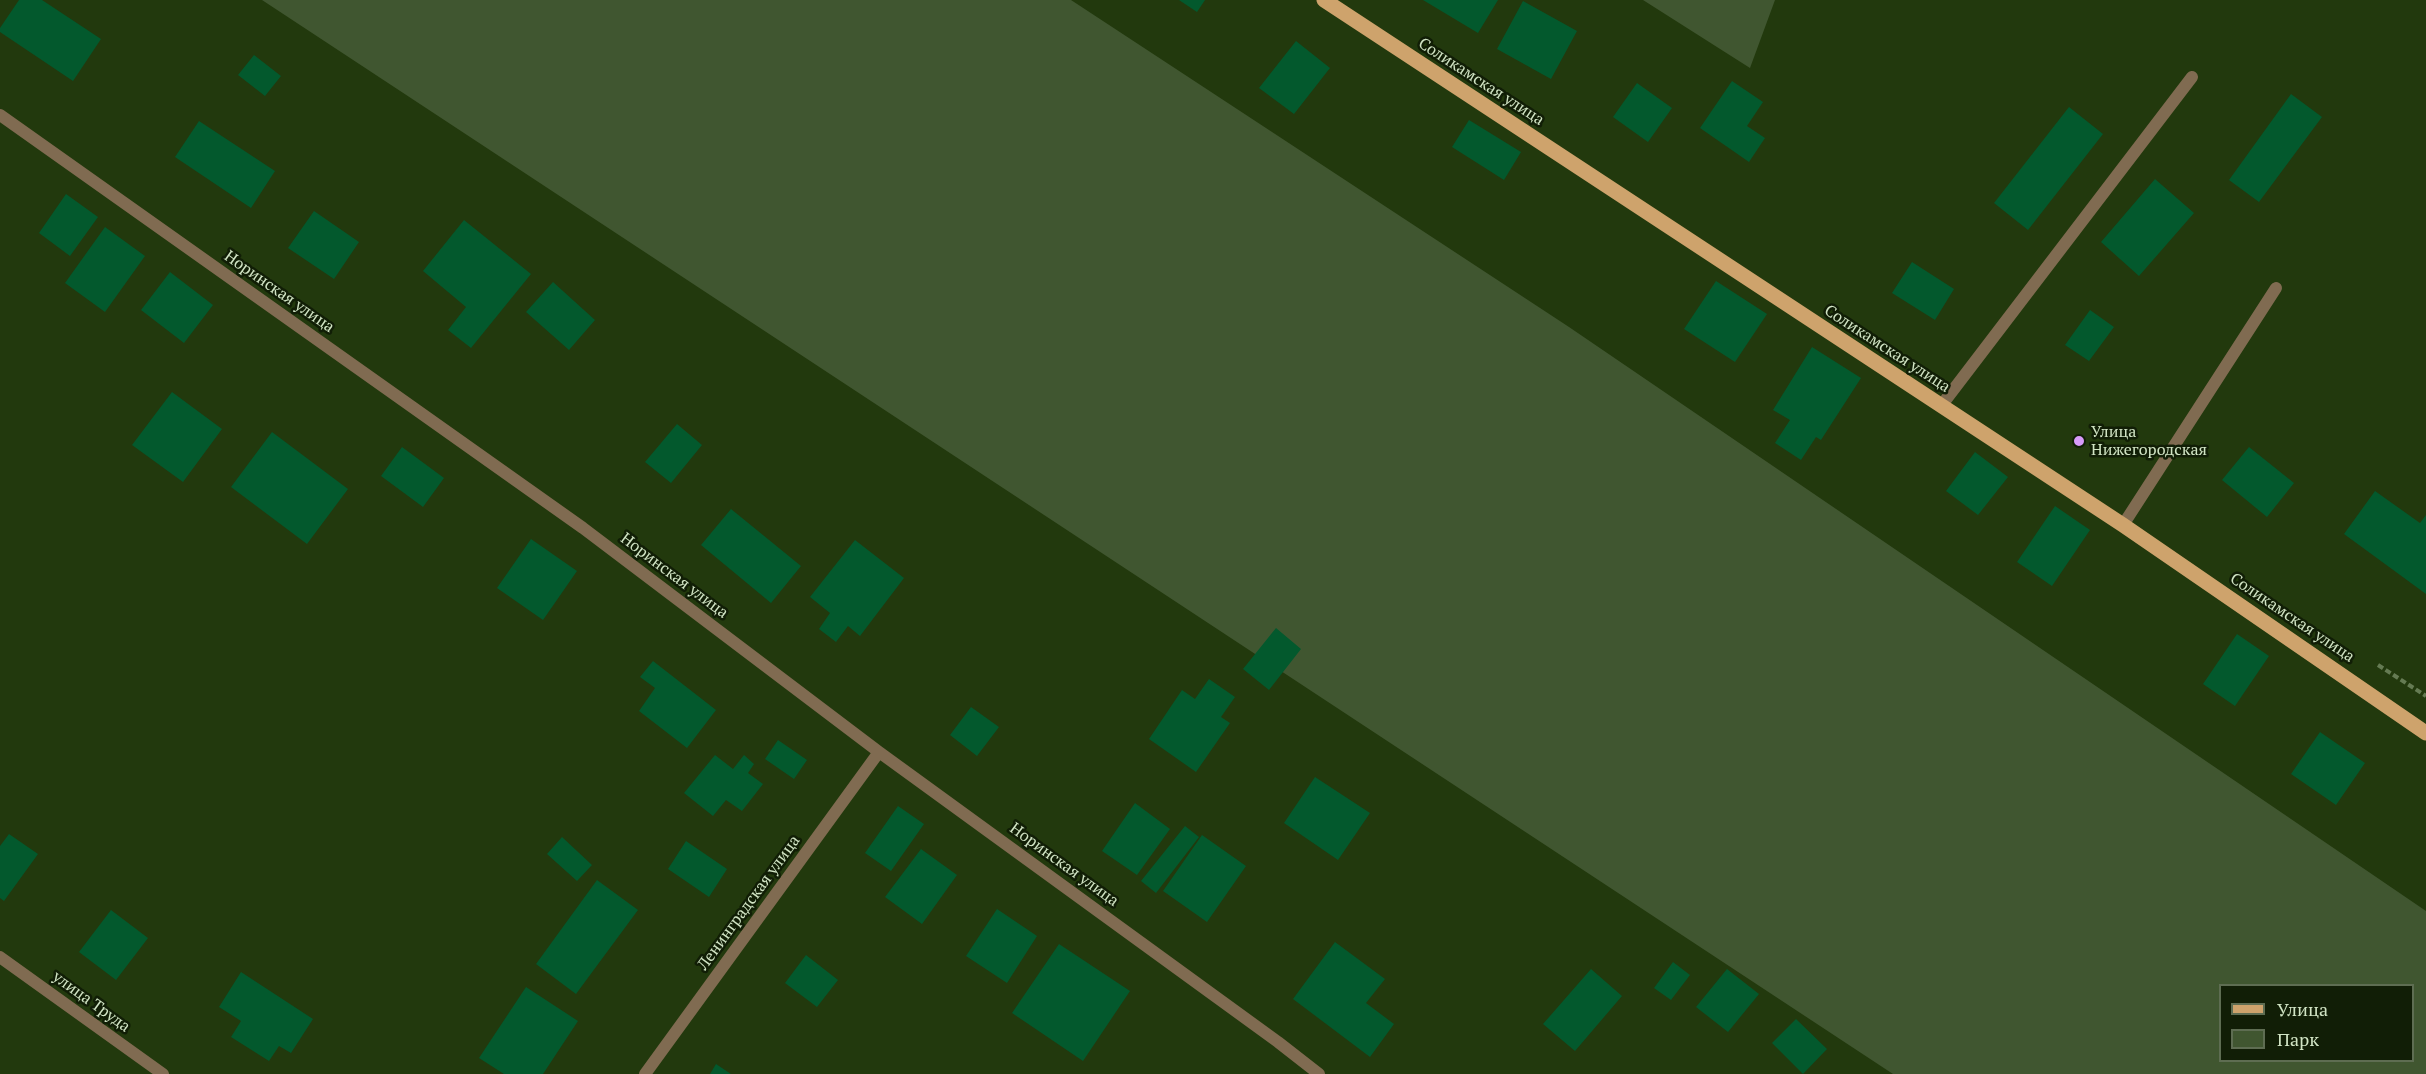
<!DOCTYPE html>
<html>
<head>
<meta charset="utf-8">
<style>
	body { margin:0 }
	#map { position:relative; width:2426px; height:1074px; overflow:hidden; background:#22390d; font-family:"PT Serif",serif }
	canvas { display:block }
	.legend { position:absolute; left:2219px; top:984px; width:195px; height:78px; box-sizing:border-box; background:#111e06; border:2px solid #5e6d52; margin:0; padding:8px 10px; list-style:none; font-size:18px; color:#d1e4c4 }
	.legend li { display:flex; align-items:center; gap:12px; height:30px }
	.legend b { width:30px; border:2px solid #5e6d52 }
</style>
</head>
<body>
<div id="map">
<canvas width="2426" height="1074"></canvas>
<ul class="legend">
<li><b style="height:8px;background:#cea36c"></b>Улица</li>
<li><b style="height:16px;background:#405630"></b>Парк</li>
</ul>
</div>
<script>
const g = document.querySelector('canvas').getContext('2d');
g.lineJoin = 'round';
function fill(path, color) { g.fillStyle = color; g.fill(path, 'evenodd'); }
function trace(path, color, width, dash) { g.strokeStyle = color; g.lineWidth = width; g.lineCap = dash ? 'butt' : 'round'; g.setLineDash(dash || []); g.stroke(path); }
function drawText(font, color, halo, rows, align = 'center') {
  g.font = font + ' "PT Serif",serif'; g.lineWidth = 5; g.setLineDash([]); g.textBaseline = 'middle'; g.strokeStyle = halo; g.fillStyle = color; for (const [text, x, y, turn = 0] of rows) {
    g.save(); g.translate(x, y); g.rotate((+turn || 0) * Math.PI / 180); g.textAlign = isNaN(turn) ? turn : align; if (halo) g.strokeText(text, 0, 0); g.fillText(text, 0, 0); g.restore();
  }
}
fill(new Path2D(`
	M 262,0 L 1071,0 L 1569,327 L 2426,911 L 2426,1074 L 1893,1074 ZM 2220,986 L 2412,986 L 2412,1060 L 2220,1060 Z
	M 1643,0 L 1775,0 L 1750,68 Z`), '#405630');
fill(new Path2D(`
	M 19,0 L 42,0 L 101,39 L 73,81 L 0,32 L 0,28 Z
	M 1179,0 L 1205,0 L 1197,12 Z
	M 1423,0 L 1498,0 L 1478,33 Z
	M 1523,1 L 1577,31 L 1551,79 L 1497,49 Z
	M 1296,41 L 1330,68 L 1294,114 L 1259,88 Z
	M 254,55 L 281,76 L 265,96 L 238,75 Z
	M 1732,81 L 1763,102 L 1747,126 L 1765,138 L 1749,162 L 1700,128 Z
	M 1637,83 L 1672,108 L 1648,142 L 1613,117 Z
	M 2291,94 L 2322,117 L 2259,202 L 2229,180 Z
	M 2069,107 L 2103,134 L 2028,230 L 1994,203 Z
	M 1469,120 L 1521,152 L 1504,180 L 1452,147 Z
	M 199,121 L 275,171 L 251,208 L 175,157 Z
	M 2155,179 L 2194,213 L 2139,276 L 2101,242 Z
	M 66,194 L 98,217 L 70,256 L 39,233 Z
	M 314,211 L 359,242 L 334,279 L 288,248 Z
	M 464,220 L 531,274 L 471,348 L 448,330 L 466,307 L 423,271 Z
	M 105,227 L 145,256 L 105,312 L 65,283 Z
	M 1912,262 L 1954,289 L 1935,320 L 1892,293 Z
	M 170,272 L 213,305 L 184,343 L 141,310 Z
	M 1716,281 L 1767,314 L 1735,362 L 1684,329 Z
	M 553,282 L 595,320 L 569,350 L 526,312 Z
	M 2090,310 L 2114,327 L 2089,361 L 2065,345 Z
	M 1812,347 L 1861,378 L 1821,440 L 1816,437 L 1801,460 L 1775,443 L 1790,420 L 1773,410 Z
	M 172,392 L 222,429 L 183,482 L 132,445 Z
	M 677,424 L 702,445 L 671,483 L 645,462 Z
	M 272,432 L 348,489 L 307,544 L 231,487 Z
	M 402,447 L 444,478 L 423,507 L 381,476 Z
	M 2249,447 L 2294,483 L 2267,517 L 2222,480 Z
	M 1975,452 L 2008,477 L 1978,515 L 1946,491 Z
	M 2375,491 L 2420,523 L 2426,515 L 2426,594 L 2344,534 Z
	M 2055,506 L 2090,530 L 2052,586 L 2017,562 Z
	M 731,509 L 801,566 L 771,603 L 701,545 Z
	M 531,539 L 577,571 L 543,620 L 497,588 Z
	M 855,540 L 904,578 L 860,636 L 848,626 L 836,642 L 819,629 L 830,613 L 810,597 Z
	M 1276,628 L 1301,649 L 1269,690 L 1243,669 Z
	M 2237,634 L 2269,656 L 2235,706 L 2203,684 Z
	M 653,661 L 716,710 L 687,748 L 639,711 L 655,688 L 640,677 Z
	M 1209,679 L 1235,697 L 1221,717 L 1230,723 L 1196,772 L 1149,739 L 1182,690 L 1195,699 Z
	M 971,707 L 999,727 L 977,756 L 950,735 Z
	M 2320,732 L 2365,763 L 2336,805 L 2291,774 Z
	M 778,740 L 807,760 L 794,779 L 765,759 Z
	M 715,755 L 733,769 L 744,755 L 754,764 L 748,773 L 763,784 L 742,811 L 726,800 L 713,816 L 684,793 Z
	M 1315,777 L 1370,813 L 1338,860 L 1284,823 Z
	M 1135,803 L 1170,829 L 1137,875 L 1102,851 Z
	M 898,806 L 924,824 L 891,871 L 865,853 Z
	M 1185,826 L 1199,837 L 1156,893 L 1141,881 Z
	M 9,834 L 38,854 L 4,901 L 0,898 L 0,846 Z
	M 1202,835 L 1246,866 L 1207,922 L 1163,891 Z
	M 562,837 L 592,865 L 577,881 L 547,854 Z
	M 686,841 L 727,869 L 709,897 L 668,869 Z
	M 921,849 L 957,875 L 922,924 L 885,897 Z
	M 597,880 L 638,910 L 576,994 L 536,964 Z
	M 997,909 L 1037,936 L 1007,983 L 966,956 Z
	M 111,910 L 148,938 L 116,980 L 79,952 Z
	M 1335,942 L 1385,979 L 1366,1003 L 1394,1024 L 1370,1057 L 1293,999 Z
	M 1059,944 L 1130,991 L 1083,1061 L 1012,1013 Z
	M 806,955 L 838,980 L 817,1007 L 785,983 Z
	M 1673,962 L 1690,975 L 1671,1000 L 1654,988 Z
	M 1591,969 L 1622,996 L 1575,1051 L 1543,1024 Z
	M 1727,969 L 1759,994 L 1728,1032 L 1696,1007 Z
	M 241,972 L 313,1019 L 291,1053 L 279,1046 L 269,1061 L 231,1037 L 241,1021 L 219,1007 Z
	M 526,987 L 578,1021 L 543,1074 L 504,1074 L 479,1058 Z
	M 1796,1019 L 1827,1049 L 1803,1074 L 1772,1043 Z
	M 716,1064 L 731,1074 L 710,1074 Z`), '#03592d');
trace(new Path2D(`
	M 2378,665 L 2426,696`), '#657b53', 4, [6, 3]);
trace(new Path2D(`
	M 2123,525 L 2276,288`), '#806b51', 12);
trace(new Path2D(`
	M 0,115 L 583,528 L 879,752 L 1278,1042 L 1319,1074
	M 1941,406 L 2192,77
	M 0,957 L 163,1074
	M 645,1074 L 879,752`), '#806b51', 12);
trace(new Path2D(`
	M 1324,0 L 2123,525 L 2426,733`), '#cea36c', 15);
for (const [x, y, r, color] of [
	[2079,441,6,"#d79bf9"]
]) { const dot = new Path2D(); dot.arc(x, y, r, 0, 2 * Math.PI); g.fillStyle = color; g.fill(dot); trace(dot, '#111e06', 2); }
drawText('16px', '#d1e4c4', '#111e06', [
	["Соликамская улица",1481,82,33],
	["Норинская улица",279,292,35],
	["Соликамская улица",1887,349,33],
	["Норинская улица",674,576,37],
	["Соликамская улица",2292,618,34],
	["Норинская улица",1064,865,36],
	["Ленинградская улица",749,903,-54],
	["улица Труда",91,1002,36]
]);
drawText('16px', '#d1e4c4', '#111e06', [
	["Улица",2091,432],
	["Нижегородская",2091,450]
], 'left');
</script>
</body>
</html>
